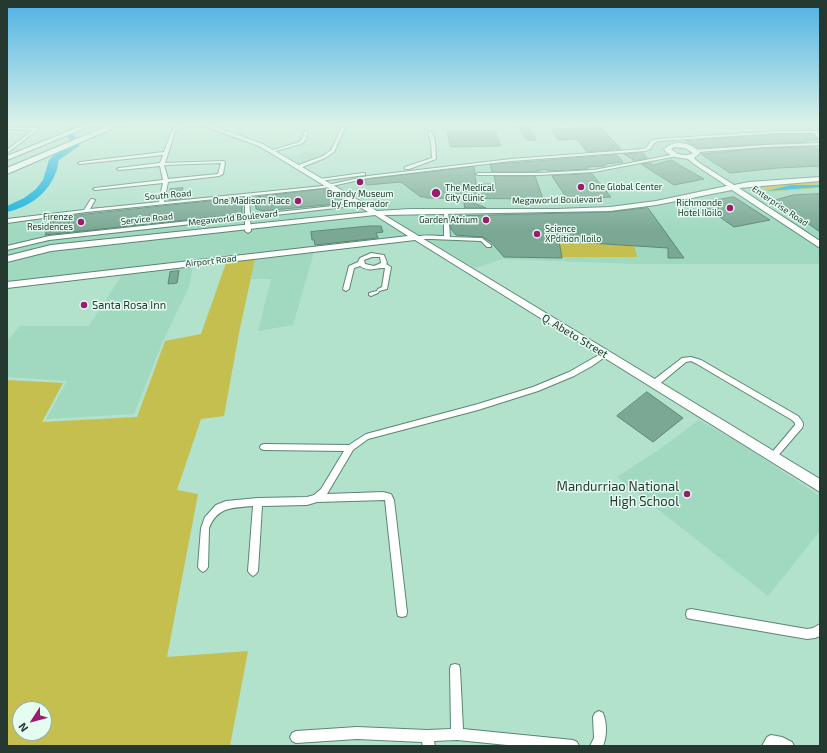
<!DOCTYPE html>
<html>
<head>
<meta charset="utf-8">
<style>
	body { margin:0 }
	#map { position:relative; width:827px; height:753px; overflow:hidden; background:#b2e1cc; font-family:"Exo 2",sans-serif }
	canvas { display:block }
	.frame { position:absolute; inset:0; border:8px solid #263931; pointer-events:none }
	.north { position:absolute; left:12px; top:701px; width:40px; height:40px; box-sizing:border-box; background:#e5fcf1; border:1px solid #99aea4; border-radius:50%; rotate:234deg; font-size:11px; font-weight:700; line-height:16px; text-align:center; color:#263931 }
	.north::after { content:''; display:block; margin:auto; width:14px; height:18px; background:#9b1b6f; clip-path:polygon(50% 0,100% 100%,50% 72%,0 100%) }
</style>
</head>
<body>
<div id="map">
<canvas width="827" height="753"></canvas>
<div class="frame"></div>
<div class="north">N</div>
</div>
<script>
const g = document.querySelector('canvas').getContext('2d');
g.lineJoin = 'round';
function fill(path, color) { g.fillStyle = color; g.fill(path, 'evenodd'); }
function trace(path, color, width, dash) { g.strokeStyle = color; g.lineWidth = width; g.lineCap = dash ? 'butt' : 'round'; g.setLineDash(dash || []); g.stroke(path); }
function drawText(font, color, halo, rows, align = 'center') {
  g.font = font + ' "Exo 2",sans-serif'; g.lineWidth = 3; g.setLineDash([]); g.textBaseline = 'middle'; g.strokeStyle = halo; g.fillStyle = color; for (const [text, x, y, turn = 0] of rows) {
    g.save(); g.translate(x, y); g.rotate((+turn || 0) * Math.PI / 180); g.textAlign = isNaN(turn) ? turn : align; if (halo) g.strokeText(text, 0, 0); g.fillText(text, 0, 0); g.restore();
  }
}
fill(new Path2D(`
	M 820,131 L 820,264 L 636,264 L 503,259 L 475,268 L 426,239 L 314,252 L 293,325 L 258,331 L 271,279 L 251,279 L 255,259 L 193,266 L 189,287 L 163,341 L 134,414 L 46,419 L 67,381 L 7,377 L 7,341 L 20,326 L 89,326 L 122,275 L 7,288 L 7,220 L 41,214 L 261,192 L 334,183 L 329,179 L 508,158 L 633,150 L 633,139 Z
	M 310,150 L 327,154 L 302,165 L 289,158 Z
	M 699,420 L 741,444 L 820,496 L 820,531 L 768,596 L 617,477 L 660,449 Z`), '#a1d8c0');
fill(new Path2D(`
	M 817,182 L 820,184 L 820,188 L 769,192 L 760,187 L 775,184 Z
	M 517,238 L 634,246 L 637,257 L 561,257 Z
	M 255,259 L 239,333 L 224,416 L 201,419 L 177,490 L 198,494 L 167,657 L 248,651 L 230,746 L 7,746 L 7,380 L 63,383 L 42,422 L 137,417 L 165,341 L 201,334 L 226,263 ZM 20,709 L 44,709 L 44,733 L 20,733 Z`), '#c5bf50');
fill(new Path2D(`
	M 791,185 L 820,185 L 820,187 L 767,191 Z`), '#05addc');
fill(new Path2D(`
	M 75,124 L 86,124 L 75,131 L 75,136 L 80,143 L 79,146 L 59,160 C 58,163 58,168 56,172 C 48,194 29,207 7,212 L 7,206 L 24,198 L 36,189 L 43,180 L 49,160 L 53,156 L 71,145 L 72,143 L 67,136 L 67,130 Z`), '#05addc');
const building = new Path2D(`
	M 519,127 L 528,127 L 536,140 L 527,140 Z
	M 601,128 L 621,149 L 617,150 L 612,146 L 614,150 L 587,152 L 577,139 L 558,140 L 551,129 Z
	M 447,131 L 495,131 L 501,146 L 451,147 Z
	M 778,134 L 814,135 L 818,140 L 807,140 L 809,142 L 698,148 L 686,141 Z
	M 816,147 L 820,149 L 820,166 L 778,168 L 730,173 L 701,154 L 765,148 Z
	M 643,153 L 647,158 L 635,161 L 624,154 Z
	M 617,155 L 623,162 L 606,164 L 607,165 L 603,165 L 604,166 L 587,167 L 588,169 L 549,171 L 545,169 L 534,172 L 492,172 L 490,165 Z
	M 672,160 L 683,167 L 704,179 L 674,185 L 641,164 L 651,163 L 652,165 Z
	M 474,167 L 476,184 L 496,184 L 494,176 L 535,176 L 543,199 L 426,198 L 425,197 L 421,197 L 401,182 L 367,185 L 364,180 Z
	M 592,174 L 611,197 L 568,200 L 552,176 Z
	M 183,188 L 181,199 L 168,200 L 170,189 Z
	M 324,189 L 342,199 L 336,204 L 263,211 L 256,209 L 255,198 L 257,197 Z
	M 820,194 L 820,232 L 775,200 L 793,195 Z
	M 734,197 L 770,220 L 734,227 L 700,203 Z
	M 242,198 L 242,214 L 45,235 L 52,218 Z
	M 464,199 L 486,208 L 465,208 Z
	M 648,208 L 684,258 L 668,258 L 668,248 L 559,241 L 562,258 L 504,257 L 491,242 L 483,237 L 456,235 L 451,229 L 450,217 L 452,216 L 610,212 Z
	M 369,226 L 381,226 L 383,232 L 376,233 L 378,238 L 315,245 L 314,240 L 312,240 L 311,232 Z
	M 179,271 L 177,283 L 168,284 L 170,272 Z
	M 647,392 L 683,418 L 653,442 L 617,416 Z`);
fill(building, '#7ba894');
trace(building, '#5c8876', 1);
const street = new Path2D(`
	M 184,124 L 189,124 L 175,132 L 165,163 L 223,161 L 225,162 L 223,174 L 219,176 L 168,182 L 164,202 L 323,186 L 368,176 L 511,159 L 644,149 L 647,147 L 651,141 L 658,139 L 778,131 L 820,131 L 820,133 L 818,133 L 820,136 L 820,140 L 814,133 L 778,133 L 658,141 L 654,143 L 650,149 L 645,151 L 511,161 L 368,178 L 323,188 L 249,196 L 250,215 L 361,203 L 363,204 L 361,205 L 250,218 L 251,231 L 248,233 L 245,231 L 245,218 L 49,240 L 7,250 L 7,246 L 49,236 L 245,215 L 245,196 L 86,212 L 7,223 L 7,219 L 84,210 L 91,199 L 93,199 L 95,200 L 90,209 L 159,202 L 163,183 L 95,190 L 93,189 L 95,188 L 163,180 L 160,166 L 119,170 L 117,169 L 119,168 L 160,163 L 163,155 L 80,164 L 78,163 L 80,162 L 164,152 L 172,130 ZM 221,163 L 218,174 L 168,179 L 164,165 Z
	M 343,124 L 347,124 L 334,152 L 325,158 L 300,168 L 296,168 L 296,166 L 323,156 L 331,150 Z
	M 7,127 L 37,128 L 39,129 L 7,153 L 7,150 L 33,130 L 7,129 Z
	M 305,131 L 308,132 L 305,141 L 301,144 L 272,152 L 270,151 L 299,142 L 301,140 Z
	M 430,131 C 437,137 435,150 436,159 L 409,169 L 405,169 L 405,167 L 432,158 L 431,142 L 428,132 Z
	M 820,143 L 820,145 L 765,147 L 698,152 L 699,153 L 697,154 L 693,151 L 695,150 L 765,145 Z
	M 676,154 L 678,155 L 677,156 L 594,172 L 539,175 L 478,175 L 476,174 L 478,173 L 539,173 L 594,170 Z
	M 363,173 L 365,173 L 365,175 L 320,181 L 318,180 L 320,179 Z
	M 444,210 L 448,211 L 450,237 L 482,238 L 491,245 L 491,247 L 487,247 L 481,241 L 431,239 L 413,239 L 412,238 C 421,234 435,236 444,236 Z
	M 371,253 L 384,255 L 387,263 L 386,264 L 391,267 L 387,289 L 379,291 L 378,293 L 371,296 L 369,295 L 369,293 L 377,291 L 378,289 L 382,287 L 385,268 C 375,267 371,273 360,266 L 354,268 L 349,289 L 346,291 L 344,290 L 343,289 L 349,266 L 358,262 L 360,258 ZM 372,257 L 380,257 L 381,263 L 374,266 L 365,264 L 364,260 Z
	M 604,352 L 606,352 L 609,354 L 592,366 L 574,376 L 538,391 L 478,410 L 368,439 L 353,450 L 327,494 L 383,492 L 391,494 L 394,500 L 407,612 L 406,616 L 402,617 L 398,616 L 397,612 L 385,500 L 317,502 L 307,505 L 262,506 L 258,571 L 256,574 L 253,576 L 250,574 L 248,571 L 253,506 C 233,508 218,506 209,528 L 208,567 L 206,570 L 203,572 L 200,570 L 198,567 L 201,528 L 205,517 L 216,505 L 226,501 L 258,498 L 307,497 L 314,495 L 321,489 L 344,451 L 264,450 L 261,449 L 260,447 L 261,445 L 264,444 L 349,445 L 366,434 L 478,404 L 533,387 L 569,372 Z
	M 691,357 L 701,360 L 798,416 C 801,420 805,423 802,428 L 776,458 L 773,459 L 770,458 L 769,456 L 795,425 L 795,423 L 792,420 L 697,364 L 691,361 L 686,362 L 657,386 L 651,386 L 650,384 L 651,382 L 682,358 Z
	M 691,609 L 807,629 L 813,628 L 820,624 L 820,636 L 815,638 L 807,639 L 691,619 L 687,618 L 686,614 L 687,610 Z
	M 455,664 L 459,665 L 460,669 L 463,729 L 573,740 L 577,742 L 579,746 L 517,746 L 457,740 L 434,741 L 435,746 L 423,746 L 422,742 L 357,739 L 296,743 L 292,741 L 290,737 L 292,733 L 296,731 L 357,727 L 427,730 L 451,729 L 450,669 L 451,665 Z
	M 599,711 L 603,713 C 607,723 607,736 603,746 L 590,746 L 594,738 L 593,717 L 595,713 Z
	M 771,735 L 782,737 L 792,742 L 794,746 L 762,746 L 767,737 Z`);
const secondary = new Path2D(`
	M 86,124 L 95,124 L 7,160 L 7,156 Z
	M 198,124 L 207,124 L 263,144 L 377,211 L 410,209 L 557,209 L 610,207 L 656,201 L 727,186 L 694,164 L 688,159 L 675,157 L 667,153 L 664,149 C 674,139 692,142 700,153 L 694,158 L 698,162 L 734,185 L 749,182 L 820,177 L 820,181 L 739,188 L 820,241 L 820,248 L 732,190 L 656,205 L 610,211 L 384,215 L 820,479 L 820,492 L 415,240 L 7,288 L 7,282 L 408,236 L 375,215 L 51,251 L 7,262 L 7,256 L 51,245 L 368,212 L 259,146 ZM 674,147 L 685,148 L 693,153 C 685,157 677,155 671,149 Z`);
const highway = new Path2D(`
	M 112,124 L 123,124 L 7,174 L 7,168 Z`);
trace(street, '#5a8673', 2);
trace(secondary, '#5a8673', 2);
trace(highway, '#5a8673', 2);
fill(street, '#fff');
fill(secondary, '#fff');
fill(highway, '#fff');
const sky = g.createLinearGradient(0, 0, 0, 230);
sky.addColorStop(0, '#4db1e3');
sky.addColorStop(0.54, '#dcf2e8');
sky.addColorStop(1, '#dcf2e800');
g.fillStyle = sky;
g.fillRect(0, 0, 827, 230);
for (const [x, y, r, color] of [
	[360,182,4,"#9b1b6f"],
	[581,187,4,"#9b1b6f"],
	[436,193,5,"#9b1b6f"],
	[298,201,4,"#9b1b6f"],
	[730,208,4,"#9b1b6f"],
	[486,220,4,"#9b1b6f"],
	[81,222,4,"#9b1b6f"],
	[537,234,4,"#9b1b6f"],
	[84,305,4,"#9b1b6f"],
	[687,494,4,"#9b1b6f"]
]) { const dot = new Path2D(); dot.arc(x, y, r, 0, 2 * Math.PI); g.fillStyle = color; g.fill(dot); trace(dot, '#e5fcf1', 1.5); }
drawText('9px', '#263931', '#e5fcf1', [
	["One Global Center",589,187,"left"],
	["The Medical",445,188,"left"],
	["City Clinic",445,198,"left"],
	["Brandy Museum",360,194,"center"],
	["by Emperador",360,204,"center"],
	["One Madison Place",290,201],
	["Richmonde",722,203],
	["Hotel Iloilo",722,213],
	["Firenze",73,217],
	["Residences",73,227],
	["Garden Atrium",478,220],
	["Science",545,229,"left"],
	["XPdition Iloilo",545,239,"left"]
], 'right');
drawText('9px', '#263931', '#e5fcf1', [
	["South Road",168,195,-5],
	["Megaworld Boulevard",557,200,-1],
	["Enterprise Road",780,206,34],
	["Megaworld Boulevard",233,218,-6],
	["Service Road",147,219,-6],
	["Airport Road",211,261,-6]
]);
drawText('11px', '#263931', '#e5fcf1', [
	["Santa Rosa Inn",92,305]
], 'left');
drawText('11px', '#263931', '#e5fcf1', [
	["Q. Abeto Street",575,336,31]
]);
drawText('13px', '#263931', '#e5fcf1', [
	["Mandurriao National",679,487],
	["High School",679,502]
], 'right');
</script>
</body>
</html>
